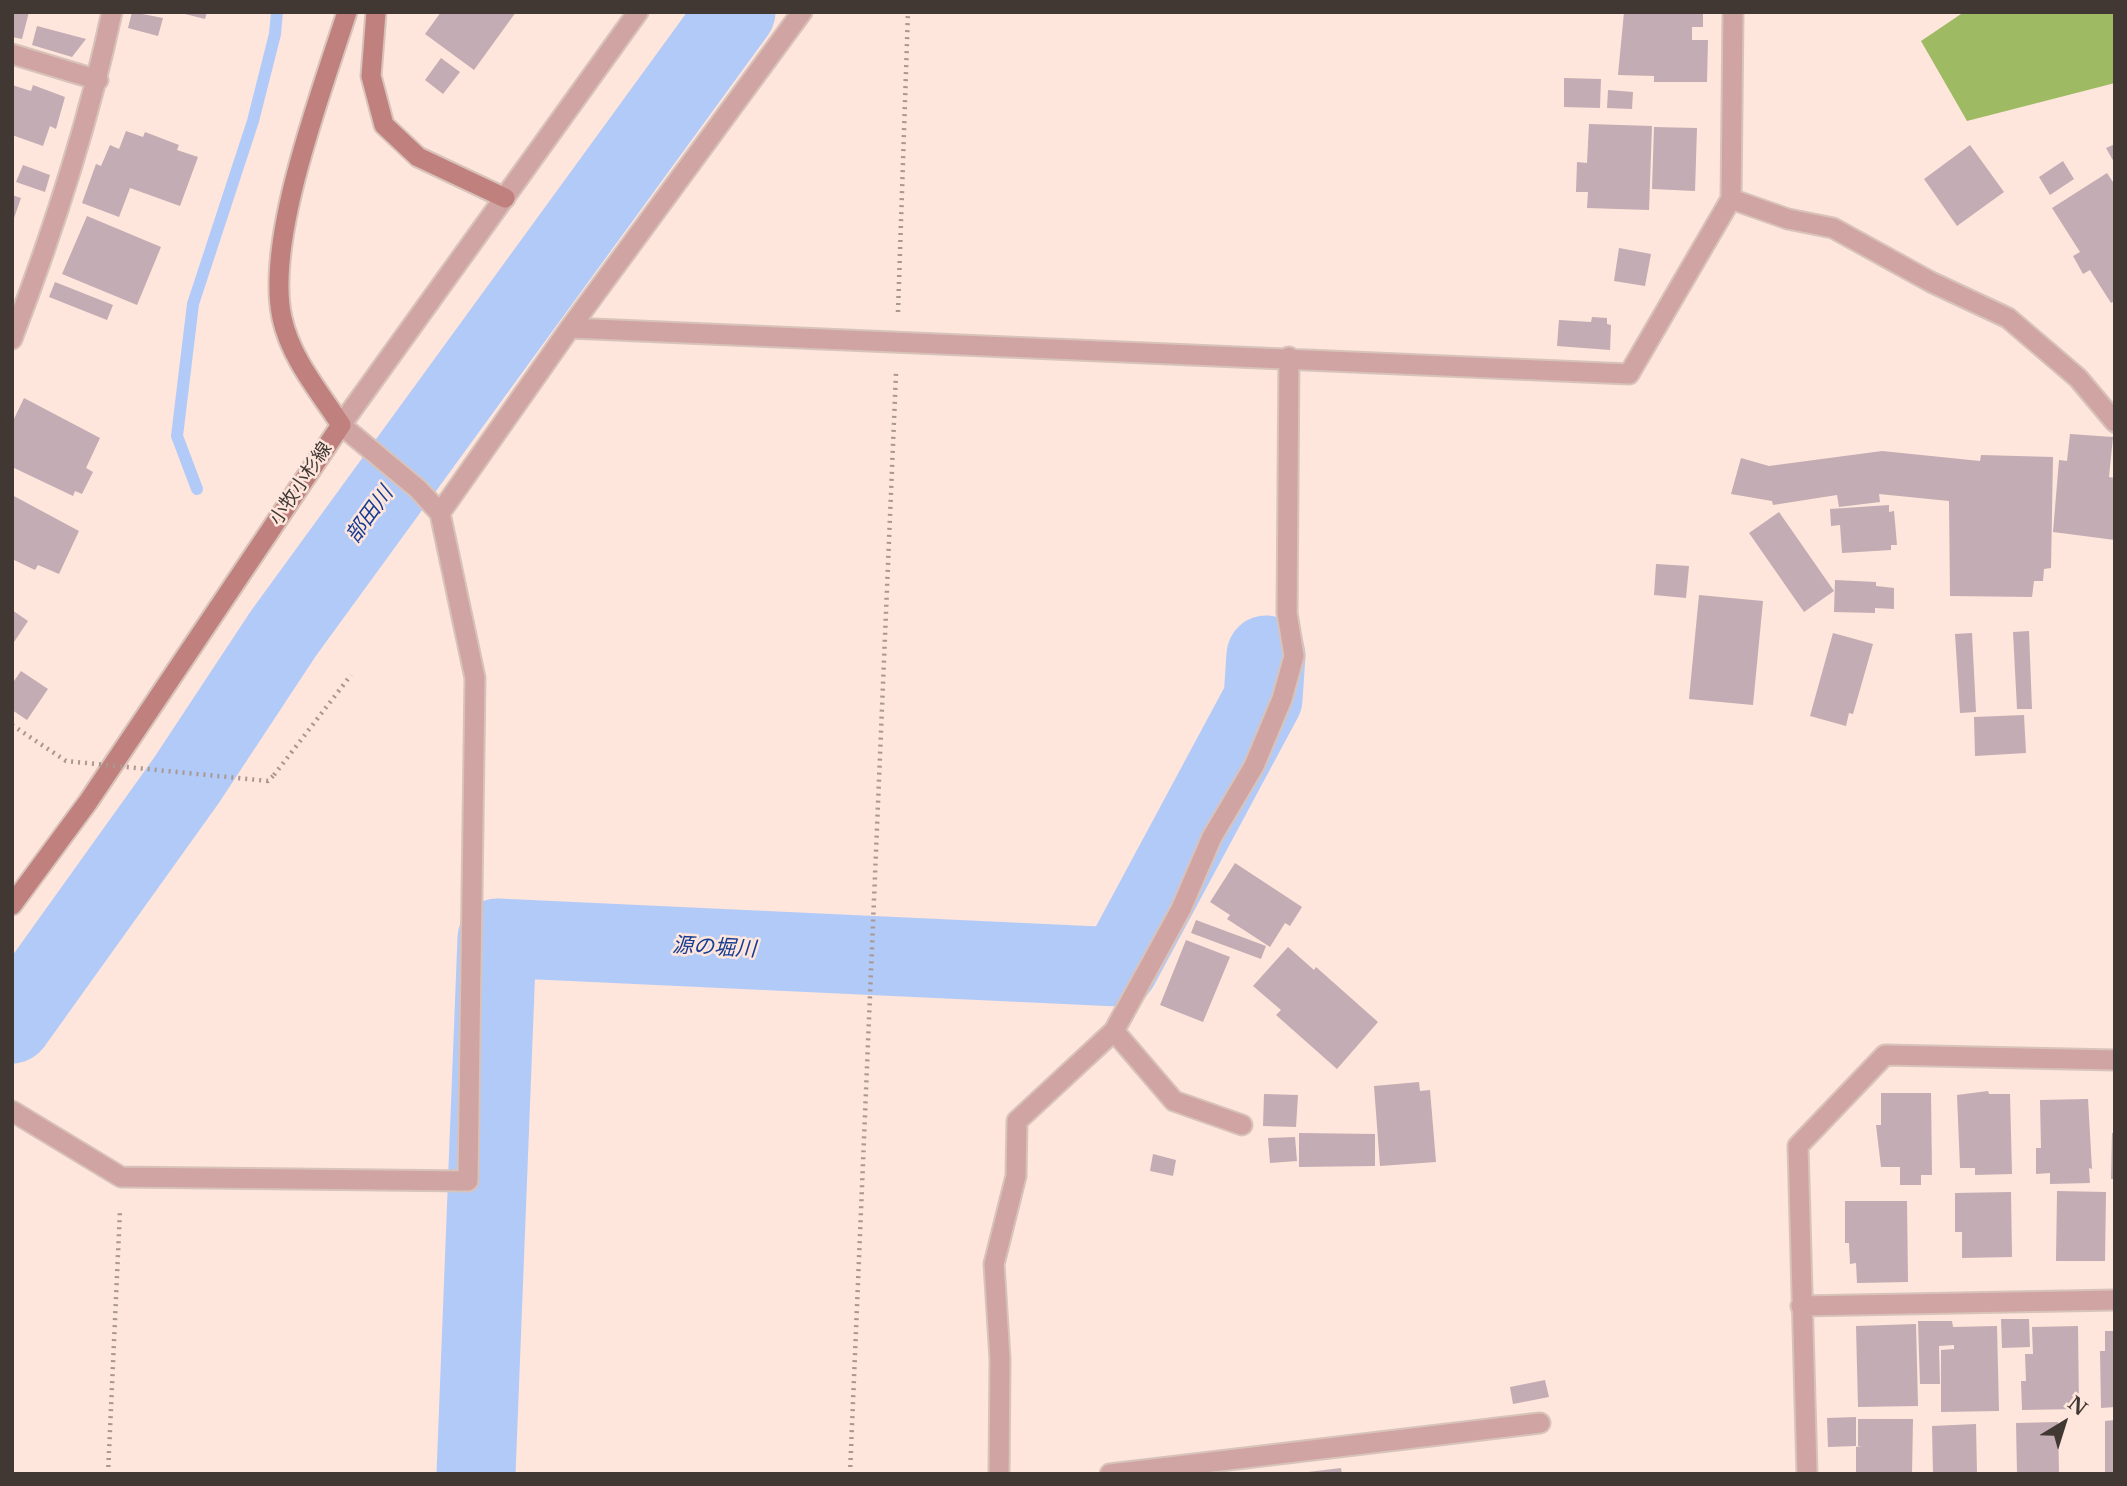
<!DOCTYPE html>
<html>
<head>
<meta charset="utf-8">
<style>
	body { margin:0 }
	#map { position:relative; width:2127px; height:1486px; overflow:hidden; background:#fee6dc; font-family:"Libre Baskerville",serif }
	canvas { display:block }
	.frame { position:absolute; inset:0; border:14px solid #413834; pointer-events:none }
	.north { position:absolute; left:2029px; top:1388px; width:70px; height:70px; -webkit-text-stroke:5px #fee6dc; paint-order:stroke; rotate:38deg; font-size:19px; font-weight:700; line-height:28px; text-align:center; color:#413834 }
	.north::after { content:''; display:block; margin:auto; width:24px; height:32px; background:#413834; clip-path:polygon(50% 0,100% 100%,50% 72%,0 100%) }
</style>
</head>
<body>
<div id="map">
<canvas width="2127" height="1486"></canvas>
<div class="frame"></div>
<div class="north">N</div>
</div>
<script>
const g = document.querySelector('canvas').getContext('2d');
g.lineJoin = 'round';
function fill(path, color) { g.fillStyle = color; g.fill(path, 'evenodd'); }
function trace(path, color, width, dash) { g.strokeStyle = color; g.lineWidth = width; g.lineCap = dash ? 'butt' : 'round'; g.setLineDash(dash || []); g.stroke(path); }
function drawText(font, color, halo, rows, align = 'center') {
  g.font = font + ' "Libre Baskerville","Noto Sans JP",serif'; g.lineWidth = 5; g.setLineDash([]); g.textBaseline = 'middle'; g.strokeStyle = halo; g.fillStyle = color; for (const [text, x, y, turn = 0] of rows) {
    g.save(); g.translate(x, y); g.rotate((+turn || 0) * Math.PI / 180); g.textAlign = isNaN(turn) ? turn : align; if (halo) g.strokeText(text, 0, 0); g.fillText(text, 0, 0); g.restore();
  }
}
fill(new Path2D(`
	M 1964,12 L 2115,12 L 2115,83 L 1967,121 L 1921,41 Z`), '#9eba63');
trace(new Path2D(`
	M 197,489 L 177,436 L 193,304 L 253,121 L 275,34 L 277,12`), '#b2caf8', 12);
trace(new Path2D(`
	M 12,1024 L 186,781 L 283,634 L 736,12
	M 476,1474 L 497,938 L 1119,967 L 1263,699 L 1266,655`), '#b2caf8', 79);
fill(new Path2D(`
	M 12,12 L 29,12 L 22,39 L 12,37 Z
	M 132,12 L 163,18 L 158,36 L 128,28 Z
	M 177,12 L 207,12 L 205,19 Z
	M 441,12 L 516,12 L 474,70 L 425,34 Z
	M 1624,12 L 1703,12 L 1703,27 L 1692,27 L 1692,40 L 1708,40 L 1707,82 L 1654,82 L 1654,76 L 1618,75 Z
	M 37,26 L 86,39 L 72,57 L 32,45 Z
	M 441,58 L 460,72 L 443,94 L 425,80 Z
	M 1564,78 L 1601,79 L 1600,108 L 1564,107 Z
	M 12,85 L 31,91 L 33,85 L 65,97 L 56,129 L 50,126 L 43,146 L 12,135 Z
	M 1608,90 L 1633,92 L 1632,109 L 1607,108 Z
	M 1589,124 L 1652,126 L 1649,210 L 1587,208 L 1588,192 L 1576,192 L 1577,162 L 1587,163 Z
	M 1654,127 L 1697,128 L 1695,191 L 1652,189 Z
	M 126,131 L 143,137 L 145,132 L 179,145 L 177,150 L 198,157 L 180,206 L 130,188 L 119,217 L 82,203 L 96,164 L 101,166 L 110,145 L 119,149 Z
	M 2115,144 L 2115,164 L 2106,148 Z
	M 1970,145 L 2004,192 L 1957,226 L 1924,179 Z
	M 2063,161 L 2074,179 L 2050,195 L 2039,177 Z
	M 23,165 L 50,175 L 45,192 L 16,182 Z
	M 2107,173 L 2115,185 L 2115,301 L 2111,303 L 2090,270 L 2083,274 L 2073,256 L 2080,252 L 2052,208 Z
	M 12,195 L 21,198 L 13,221 L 12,221 Z
	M 87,216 L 161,247 L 137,305 L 62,274 Z
	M 1619,248 L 1651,254 L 1645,286 L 1614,281 Z
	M 55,282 L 113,305 L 107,320 L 49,297 Z
	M 1592,317 L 1607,318 L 1607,324 L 1611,325 L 1610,350 L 1557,346 L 1559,320 L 1591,322 Z
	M 24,398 L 100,438 L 86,468 L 93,472 L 82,494 L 75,491 L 73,496 L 12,467 L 12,423 Z
	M 2070,434 L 2113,437 L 2109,477 L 2115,478 L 2115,540 L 2053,532 L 2059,460 L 2067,461 Z
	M 1882,451 L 1980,461 L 1981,455 L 2053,457 L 2051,568 L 2044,569 L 2043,581 L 2034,581 L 2032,597 L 1950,596 L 1949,501 L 1879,494 L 1880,502 L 1839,507 L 1837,495 L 1773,505 L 1772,501 L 1731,494 L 1741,458 L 1769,466 Z
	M 12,495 L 79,531 L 59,574 L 38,565 L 35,570 L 12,559 Z
	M 1889,505 L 1889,512 L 1894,511 L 1897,545 L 1891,545 L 1891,550 L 1842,553 L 1840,525 L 1831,526 L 1830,509 Z
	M 1779,512 L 1834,591 L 1804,612 L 1749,533 Z
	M 1656,564 L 1689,566 L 1686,598 L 1654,595 Z
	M 1835,580 L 1876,582 L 1876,586 L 1894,588 L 1894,609 L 1875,608 L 1875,613 L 1834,612 Z
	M 1699,595 L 1763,601 L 1753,705 L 1689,699 Z
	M 12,610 L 28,621 L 12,645 Z
	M 2029,631 L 2032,709 L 2017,709 L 2013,632 Z
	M 1833,633 L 1873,644 L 1853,714 L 1849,713 L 1846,726 L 1810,716 Z
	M 1972,633 L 1976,712 L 1960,713 L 1955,634 Z
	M 21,671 L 48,689 L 27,720 L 12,710 L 12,684 Z
	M 2024,715 L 2026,753 L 1975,756 L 1974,717 Z
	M 1235,863 L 1302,907 L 1290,926 L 1285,923 L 1270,947 L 1227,919 L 1230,915 L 1210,902 Z
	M 1196,920 L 1266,946 L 1261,959 L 1191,933 Z
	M 1186,940 L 1230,957 L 1203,1022 L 1160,1005 Z
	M 1288,947 L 1314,970 L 1316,967 L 1378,1022 L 1337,1069 L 1276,1015 L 1281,1010 L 1253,986 Z
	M 1419,1082 L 1420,1091 L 1430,1090 L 1436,1162 L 1380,1166 L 1374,1086 Z
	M 1988,1091 L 1989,1094 L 2010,1094 L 2012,1174 L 1975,1175 L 1975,1168 L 1960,1168 L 1957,1095 Z
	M 1881,1093 L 1931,1093 L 1932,1175 L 1921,1175 L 1921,1185 L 1900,1185 L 1900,1167 L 1881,1167 L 1876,1125 L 1881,1125 Z
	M 1264,1094 L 1298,1095 L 1296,1127 L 1263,1126 Z
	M 2088,1099 L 2092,1169 L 2089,1168 L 2090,1183 L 2050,1184 L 2050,1173 L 2036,1174 L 2036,1148 L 2041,1148 L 2040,1100 Z
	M 1299,1133 L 1375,1134 L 1375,1166 L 1299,1167 Z
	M 2112,1133 L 2115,1133 L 2115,1179 L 2111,1179 Z
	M 1295,1137 L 1297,1161 L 1270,1163 L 1268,1138 Z
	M 1153,1154 L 1176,1160 L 1173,1176 L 1150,1171 Z
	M 2057,1191 L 2106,1192 L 2105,1261 L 2056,1261 Z
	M 2011,1192 L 2012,1257 L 1962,1258 L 1962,1232 L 1955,1232 L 1955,1193 Z
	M 1845,1201 L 1907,1201 L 1908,1282 L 1857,1283 L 1856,1263 L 1850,1264 L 1849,1243 L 1845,1243 Z
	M 2001,1319 L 2029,1319 L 2030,1347 L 2002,1348 Z
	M 1918,1321 L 1952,1321 L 1953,1327 L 1997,1326 L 1999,1411 L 1941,1412 L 1941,1350 L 1954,1349 L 1954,1345 L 1939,1346 L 1940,1384 L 1920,1384 Z
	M 1916,1324 L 1918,1406 L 1858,1407 L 1856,1326 Z
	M 2078,1326 L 2079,1409 L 2022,1410 L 2021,1381 L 2026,1381 L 2025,1354 L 2033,1354 L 2032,1327 Z
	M 2105,1331 L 2115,1331 L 2115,1407 L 2101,1408 L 2100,1351 L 2105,1351 Z
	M 1545,1380 L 1549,1397 L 1513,1404 L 1510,1387 Z
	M 1856,1417 L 1856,1446 L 1828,1447 L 1827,1418 Z
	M 1858,1419 L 1913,1419 L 1912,1474 L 1856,1474 L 1856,1447 L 1862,1446 L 1858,1446 Z
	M 2115,1420 L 2115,1474 L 2105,1474 L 2105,1421 Z
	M 2058,1422 L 2059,1474 L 2017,1474 L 2016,1423 Z
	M 1976,1424 L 1977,1474 L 1933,1474 L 1932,1426 Z
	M 1341,1468 L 1342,1474 L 1308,1474 L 1308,1472 Z`), '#c3acb3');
const minor = new Path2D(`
	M 12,54 L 98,80
	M 1731,199 L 1788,219 L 1833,228 L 1931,282 L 2008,318 L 2078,378 L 2115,422
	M 570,328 L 1629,374 L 1731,199 L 1733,12
	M 12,339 C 53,232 88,125 112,12
	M 440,513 L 570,328 L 802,12
	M 1114,1031 L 1174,1101 L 1242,1125
	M 12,1111 L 121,1177 L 468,1181 L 475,678 L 440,513 L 418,489 L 341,425
	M 1801,1306 L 2115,1300
	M 999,1474 L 1000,1359 L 994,1264 L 1016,1176 L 1017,1121 L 1114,1031 L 1181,909 L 1212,837 L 1254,766 L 1282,699 L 1294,656 L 1287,613 L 1289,357
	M 1110,1474 L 1540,1423
	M 1807,1474 L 1798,1146 L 1885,1055 L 2115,1060`);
const tertiary = new Path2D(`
	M 341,425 L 638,12`);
const secondary = new Path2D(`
	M 376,12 L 371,76 L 384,125 L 418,157 L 505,198
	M 12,905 L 88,802 L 341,425 C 319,391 291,359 282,318 C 265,239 322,91 347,12`);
trace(minor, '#d8c3ba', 23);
trace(tertiary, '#d8c3ba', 23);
trace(secondary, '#d8c3ba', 23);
trace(new Path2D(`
	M 898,312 L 908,12
	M 274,775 L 351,675
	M 108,1474 L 120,1210
	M 850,1474 L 896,373`), '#a99790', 4.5, [2, 5]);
trace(minor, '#d0a4a2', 19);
trace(tertiary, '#d0a4a2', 19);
trace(secondary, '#c0807e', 19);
trace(new Path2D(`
	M 12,725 L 66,761 L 268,781 L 274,775`), '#a99790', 4.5, [2, 5]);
drawText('19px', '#413834', '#fee6dc', [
	["小牧小杉線",301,484,-56]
]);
drawText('italic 21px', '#173d92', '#fee6dc', [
	["部田川",370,515,-54],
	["源の堀川",714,948,3]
]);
</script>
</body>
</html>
